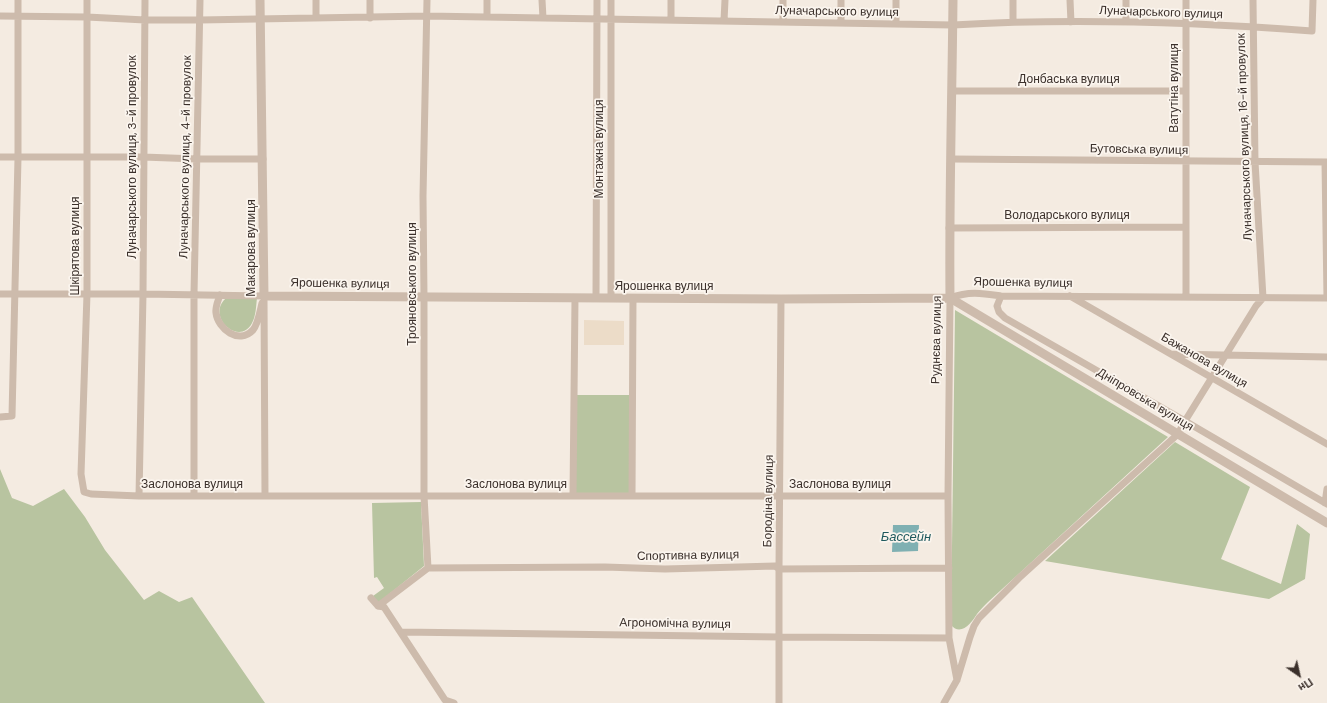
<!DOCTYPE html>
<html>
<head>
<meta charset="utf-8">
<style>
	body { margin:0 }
	#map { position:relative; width:1327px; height:703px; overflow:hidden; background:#f4ebe1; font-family:"DM Sans",sans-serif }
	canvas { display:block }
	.north { position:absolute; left:1279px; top:655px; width:40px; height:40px; -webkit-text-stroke:3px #fbf5ee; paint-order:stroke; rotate:146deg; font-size:11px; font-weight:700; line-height:16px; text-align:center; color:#3b302b }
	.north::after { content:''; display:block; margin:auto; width:14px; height:18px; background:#3b302b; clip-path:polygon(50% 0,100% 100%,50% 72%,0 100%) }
</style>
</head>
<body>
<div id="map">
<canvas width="1327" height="703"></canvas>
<div class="north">Пн</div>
</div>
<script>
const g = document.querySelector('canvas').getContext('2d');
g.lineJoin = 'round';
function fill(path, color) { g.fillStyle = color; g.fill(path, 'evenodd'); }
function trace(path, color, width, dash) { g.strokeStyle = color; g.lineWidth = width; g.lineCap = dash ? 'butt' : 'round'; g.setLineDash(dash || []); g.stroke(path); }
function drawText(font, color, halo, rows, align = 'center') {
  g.font = font + ' "DM Sans",sans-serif'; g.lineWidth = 3.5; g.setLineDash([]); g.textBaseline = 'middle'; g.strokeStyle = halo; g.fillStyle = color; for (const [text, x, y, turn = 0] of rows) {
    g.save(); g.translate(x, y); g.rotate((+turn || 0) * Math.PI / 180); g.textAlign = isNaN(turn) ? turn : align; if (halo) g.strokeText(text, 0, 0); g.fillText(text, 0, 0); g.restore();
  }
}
fill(new Path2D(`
	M 226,298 L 257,298 C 256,306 256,316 252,323 C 240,347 205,317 226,298 Z
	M 955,310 L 1168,437 L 988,602 C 984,606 980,610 977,614 C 972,622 961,637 951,625 Z
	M 574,395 L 632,395 L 632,496 L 573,496 Z
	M 1175,442 L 1250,487 L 1221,559 L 1281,584 L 1297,524 L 1310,534 L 1305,579 L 1269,599 L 1045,561 Z
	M 0,469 L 12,498 L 33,506 L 64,489 L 85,517 L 105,550 L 144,600 L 159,591 L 179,602 L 192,597 L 265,703 L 0,703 Z
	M 421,502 L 424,566 L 378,603 L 373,596 L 384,588 L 377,577 L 374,578 L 372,503 Z`), '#b8c4a0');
fill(new Path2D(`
	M 584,320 L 624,321 L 624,345 L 584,345 Z`), '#ecdcc8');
fill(new Path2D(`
	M 893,525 L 919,525 L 918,551 L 892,552 Z`), '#7fb0b2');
trace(new Path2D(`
	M 87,0 L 87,294 L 81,474 L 84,492 L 91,494 L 139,496 L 948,496
	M 427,0 L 423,196 L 424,297 L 424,496 L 428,568
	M 542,0 L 543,18
	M 671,0 L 671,20
	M 896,0 L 896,24
	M 1013,0 L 1013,22
	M 1070,0 L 1071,22
	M 1126,0 L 1126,21
	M 0,16 L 87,17 L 145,20 L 200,20 L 427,16 L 953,25 C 1073,18 1193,22 1312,31 L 1313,0
	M 487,17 L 487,0
	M 316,18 L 316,0
	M 370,18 L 370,0
	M 724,21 L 725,0
	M 783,22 L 783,0
	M 841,23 L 841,0
	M 952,91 L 1186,91
	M 0,157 L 143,157 L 197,159 L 263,159
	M 952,159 L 1327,162
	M 1325,162 L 1327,298
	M 949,228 L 1186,227
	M 0,294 L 143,294 L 264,296
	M 220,295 C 218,301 215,307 216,313 C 218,329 239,345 253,330 C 258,324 260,311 262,303
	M 264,296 L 265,496
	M 1001,296 L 997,306 L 999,312 L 1005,318 L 1185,421 L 1327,504
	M 1070,296 L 1327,444
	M 1186,297 L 1186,0
	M 596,298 L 597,0
	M 611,298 L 611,0
	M 1171,354 L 1327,357
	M 0,417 L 12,416 L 18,158 L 18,0
	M 139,496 L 143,294 L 145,0
	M 194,496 L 194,294 L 200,0
	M 573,496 L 575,298
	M 632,496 L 633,298
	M 1325,503 L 1327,489
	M 428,568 L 605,567 L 665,569 L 775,566 L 779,569 L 949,568
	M 371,598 L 378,606 L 428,568
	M 378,606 L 384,607 L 445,700 L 454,703
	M 401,632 L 780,637 L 949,638
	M 957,680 L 949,638 L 948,496 L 950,298 C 969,291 981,293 1001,296 L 1327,298
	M 779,703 L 779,569 L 781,299
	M 944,703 L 957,680 L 970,637 L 974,626 L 979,618 L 1019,578 L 1178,434 L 1185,421 L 1256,306 L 1263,298 L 1255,162 L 1253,0`), '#cdbbac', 7);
trace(new Path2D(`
	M 260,0 L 264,296 L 781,299 L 950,298
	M 950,298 L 1327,523
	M 950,298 C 949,199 952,99 953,0`), '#cdbbac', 9);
drawText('12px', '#3b302b', '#fbf5ee', [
	["Луначарського вулиця",837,12,1],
	["Луначарського вулиця",1161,13,2],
	["Донбаська вулиця",1069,80],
	["Ватутіна вулиця",1175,88,-90],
	["Луначарського вулиця, 16-й провулок",1245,137,-92],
	["Монтажна вулиця",600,149,-90],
	["Бутовська вулиця",1139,150,1],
	["Луначарського вулиця, 3-й провулок",133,157,-90],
	["Луначарського вулиця, 4-й провулок",186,157,-89],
	["Володарського вулиця",1067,216],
	["Шкірятова вулиця",76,246,-90],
	["Макарова вулиця",252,248,-90],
	["Ярошенка вулиця",1023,283,1],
	["Ярошенка вулиця",340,284,1],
	["Трояновського вулиця",413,284,-90],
	["Ярошенка вулиця",664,287],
	["Руднєва вулиця",937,340,-89],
	["Бажанова вулиця",1204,361,30],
	["Дніпровська вулиця",1145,400,31],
	["Заслонова вулиця",192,485],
	["Заслонова вулиця",516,485],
	["Заслонова вулиця",840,485],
	["Бородіна вулиця",769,501,-89],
	["Спортивна вулиця",688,556,-1],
	["Агрономічна вулиця",675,624,1]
]);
drawText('italic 13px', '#1f5a5e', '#fbf5ee', [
	["Бассейн",906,538]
]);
</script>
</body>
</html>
